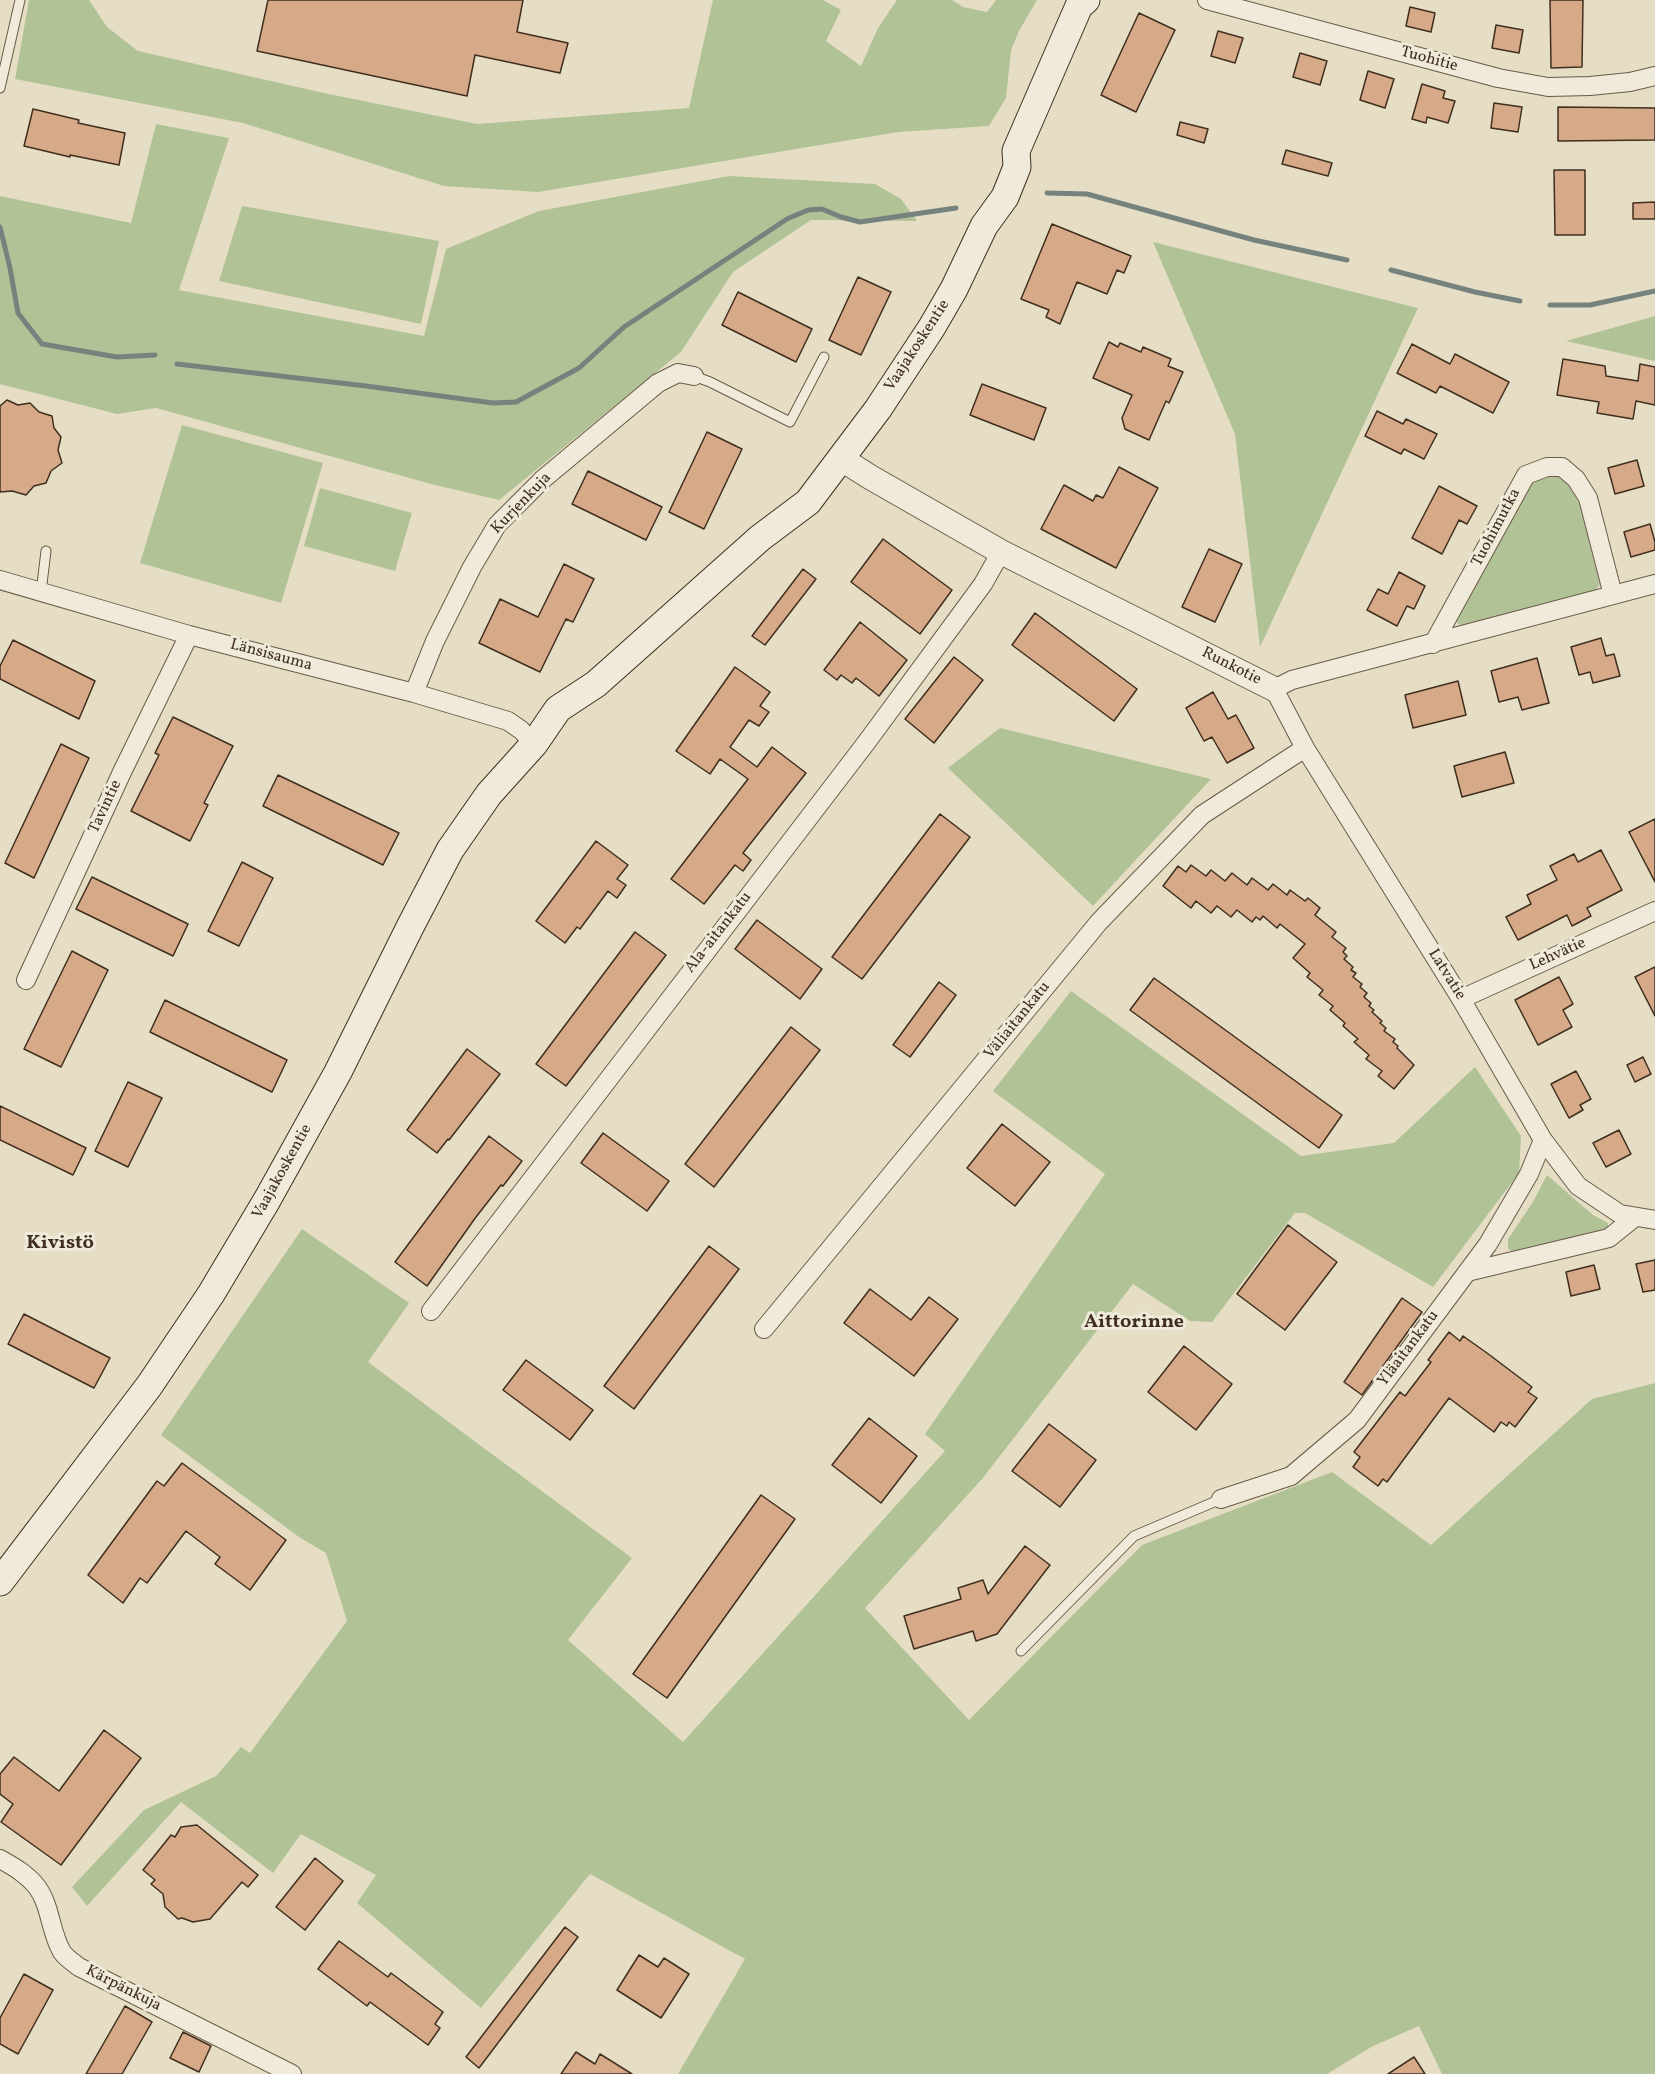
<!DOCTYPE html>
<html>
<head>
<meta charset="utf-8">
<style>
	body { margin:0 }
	canvas { display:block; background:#e6dec4 }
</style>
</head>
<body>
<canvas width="1655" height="2074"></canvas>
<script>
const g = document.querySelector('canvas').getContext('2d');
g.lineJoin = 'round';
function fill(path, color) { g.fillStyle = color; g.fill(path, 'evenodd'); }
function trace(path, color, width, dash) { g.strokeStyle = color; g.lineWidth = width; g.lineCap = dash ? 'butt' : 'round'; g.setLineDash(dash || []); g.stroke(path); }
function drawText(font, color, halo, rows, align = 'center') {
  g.font = font + ' Vollkorn,serif'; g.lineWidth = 6; g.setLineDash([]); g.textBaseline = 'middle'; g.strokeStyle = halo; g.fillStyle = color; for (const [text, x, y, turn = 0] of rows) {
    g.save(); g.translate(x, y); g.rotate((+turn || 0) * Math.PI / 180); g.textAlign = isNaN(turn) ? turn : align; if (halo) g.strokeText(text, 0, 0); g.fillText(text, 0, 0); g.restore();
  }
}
fill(new Path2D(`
	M 29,0 L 89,0 L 107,27 L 138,51 L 324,93 L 477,124 L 689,108 L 713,0 L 823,0 L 841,10 L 826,41 L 861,66 L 878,28 L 897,0 L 952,0 L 963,7 L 987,12 L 996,0 L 1037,0 L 1019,31 L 1011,50 L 1006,98 L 989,126 L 898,132 L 538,192 L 444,186 L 243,123 L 15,79 Z
	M 156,124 L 229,138 L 179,290 L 424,336 L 446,249 L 539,211 L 729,176 L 875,184 L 901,199 L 917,221 L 811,220 L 733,272 L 681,352 L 499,500 L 431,484 L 156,408 L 117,414 L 0,384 L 0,196 L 131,223 Z
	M 242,206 L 439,241 L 421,324 L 219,281 Z
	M 1153,242 L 1418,308 L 1260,647 L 1235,434 Z
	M 1655,316 L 1655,361 L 1566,341 Z
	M 182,425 L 323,463 L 281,603 L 140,563 Z
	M 1559,476 C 1588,502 1592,547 1601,583 L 1594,592 L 1466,627 L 1457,623 L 1455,615 L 1532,482 L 1542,477 Z
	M 320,488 L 412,513 L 395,571 L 304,546 Z
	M 1000,728 L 1211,779 L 1093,906 L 948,768 Z
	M 1071,991 L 1301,1156 L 1394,1143 L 1475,1067 L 1521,1136 L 1519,1173 L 1433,1287 L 1305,1213 L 1295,1213 L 1212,1322 L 1190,1321 L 1133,1284 L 982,1479 L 865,1608 L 969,1720 L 1142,1545 L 1332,1472 L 1431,1545 L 1592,1399 L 1655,1383 L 1655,2074 L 1442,2074 L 1419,2026 L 1373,2046 L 1327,2074 L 678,2074 L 745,1959 L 590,1874 L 481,2008 L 357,1903 L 376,1875 L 301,1834 L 273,1873 L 181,1802 L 87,1906 L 72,1887 L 144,1810 L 216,1776 L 241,1747 L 250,1753 L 347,1621 L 326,1553 L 299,1537 L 161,1435 L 302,1229 L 409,1303 L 368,1362 L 632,1558 L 568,1640 L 683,1742 L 945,1451 L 925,1434 L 1105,1174 L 993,1091 Z
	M 1547,1175 L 1593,1215 L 1608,1223 L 1608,1228 L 1582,1239 L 1515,1253 L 1508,1249 L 1508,1239 L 1533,1202 Z`), '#b1c297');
trace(new Path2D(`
	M 1047,193 L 1087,194 L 1254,240 L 1347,260
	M 0,227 L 10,268 L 18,313 L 42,344 L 117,357 L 155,355
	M 1391,270 L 1475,292 L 1520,301
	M 1550,305 L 1590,305 L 1655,291
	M 177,364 L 366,386 L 493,403 L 516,402 L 579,368 L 624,327 L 787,219 L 808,210 L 822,209 L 841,217 L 860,222 L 956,208`), '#76827d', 5);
const building = new Path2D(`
	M 268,0 L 523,0 L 517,32 L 568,43 L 560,73 L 475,55 L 467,96 L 257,51 Z
	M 1550,0 L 1583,0 L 1582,67 L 1551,68 Z
	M 1410,7 L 1435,13 L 1431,32 L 1406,26 Z
	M 1139,13 L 1175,30 L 1136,112 L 1101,95 Z
	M 1496,25 L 1523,30 L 1519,53 L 1492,48 Z
	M 1218,31 L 1243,38 L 1235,63 L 1211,56 Z
	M 1300,53 L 1327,61 L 1320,85 L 1293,77 Z
	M 1368,71 L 1394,79 L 1385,108 L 1360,100 Z
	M 1422,84 L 1445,91 L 1443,98 L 1455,101 L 1448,123 L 1427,117 L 1426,123 L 1412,119 Z
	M 1494,103 L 1522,107 L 1518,132 L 1491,128 Z
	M 1558,107 L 1655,108 L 1655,140 L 1558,141 Z
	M 33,109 L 79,120 L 78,123 L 125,133 L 119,165 L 70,155 L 70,157 L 24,146 Z
	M 1180,122 L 1208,129 L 1204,143 L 1177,135 Z
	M 1286,150 L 1332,163 L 1328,176 L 1282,164 Z
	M 1554,170 L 1585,170 L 1585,235 L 1555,235 Z
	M 1655,202 L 1655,219 L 1633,219 L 1633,203 Z
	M 1052,224 L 1131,256 L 1124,273 L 1117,270 L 1107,294 L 1077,282 L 1060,324 L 1046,317 L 1049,310 L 1021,299 Z
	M 858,277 L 891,292 L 861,355 L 829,340 Z
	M 738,292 L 812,329 L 796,362 L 722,325 Z
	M 1109,342 L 1118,347 L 1120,343 L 1141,352 L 1143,347 L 1171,359 L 1168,366 L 1183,372 L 1169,403 L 1166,401 L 1149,440 L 1125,429 L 1122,418 L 1132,395 L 1093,378 Z
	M 1412,344 L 1450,364 L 1455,354 L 1509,382 L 1493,413 L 1440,386 L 1436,393 L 1397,373 Z
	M 1563,359 L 1605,366 L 1606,376 L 1638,381 L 1640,364 L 1655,367 L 1655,405 L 1636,401 L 1633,419 L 1597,413 L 1599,402 L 1557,395 Z
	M 982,384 L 1046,408 L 1034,440 L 970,415 Z
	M 7,400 L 18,405 L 30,403 L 39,412 L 52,416 L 54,428 L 61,437 L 58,450 L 62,463 L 51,471 L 46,483 L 34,486 L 26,495 L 12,491 L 0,492 L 0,406 Z
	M 1377,411 L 1403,424 L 1406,419 L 1437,434 L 1424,459 L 1404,449 L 1401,454 L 1365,436 Z
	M 707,432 L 742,449 L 704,529 L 669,512 Z
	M 1637,460 L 1644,486 L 1615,494 L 1608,468 Z
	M 1119,467 L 1158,488 L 1116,568 L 1041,529 L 1064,485 L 1093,501 L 1096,495 L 1103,498 Z
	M 588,471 L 662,507 L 646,540 L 572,504 Z
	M 1439,486 L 1477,506 L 1467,524 L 1459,520 L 1442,554 L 1412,538 Z
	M 1650,524 L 1655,542 L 1655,550 L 1631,557 L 1624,532 Z
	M 883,539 L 952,590 L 920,634 L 851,582 Z
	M 1209,549 L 1242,564 L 1215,622 L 1182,607 Z
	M 564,564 L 594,579 L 573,622 L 566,619 L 540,672 L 479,643 L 500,599 L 538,617 Z
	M 803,569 L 816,579 L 765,645 L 752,636 Z
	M 1399,572 L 1425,586 L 1414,609 L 1407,606 L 1397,626 L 1367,610 L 1378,589 L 1388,594 Z
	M 1035,613 L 1137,689 L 1114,721 L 1012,645 Z
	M 860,622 L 907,660 L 879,696 L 856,678 L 852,683 L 841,675 L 837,680 L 824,670 Z
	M 1601,638 L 1606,656 L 1614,654 L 1620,676 L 1593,683 L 1590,672 L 1579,675 L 1571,647 Z
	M 13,640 L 95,681 L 79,719 L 0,679 L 0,666 Z
	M 954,657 L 983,680 L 934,743 L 905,719 Z
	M 1537,658 L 1549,703 L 1522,710 L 1518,697 L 1499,702 L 1491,671 Z
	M 735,667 L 770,692 L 760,706 L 769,712 L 759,726 L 749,720 L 730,747 L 757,767 L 772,747 L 806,773 L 743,853 L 751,860 L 743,871 L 735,865 L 704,904 L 671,879 L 748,779 L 720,759 L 710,774 L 676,751 Z
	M 1458,681 L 1466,715 L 1413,728 L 1405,695 Z
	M 1213,692 L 1228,719 L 1236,715 L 1254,748 L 1227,763 L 1212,737 L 1204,741 L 1186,708 Z
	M 173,717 L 233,746 L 204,803 L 208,805 L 190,841 L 131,811 L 159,755 L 155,753 Z
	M 61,744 L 89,758 L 34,878 L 5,863 Z
	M 1505,752 L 1514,783 L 1462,797 L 1454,766 Z
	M 278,775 L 399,833 L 383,865 L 263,806 Z
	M 940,814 L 970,837 L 862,979 L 832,957 Z
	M 1655,819 L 1655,882 L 1629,832 Z
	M 596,841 L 628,865 L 617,879 L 626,885 L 617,898 L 608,891 L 580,929 L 577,927 L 565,943 L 536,921 Z
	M 1601,850 L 1622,890 L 1587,908 L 1591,916 L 1572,926 L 1567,915 L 1518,940 L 1506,917 L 1531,904 L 1527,895 L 1557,880 L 1550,866 L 1574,854 L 1578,862 Z
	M 242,862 L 273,878 L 239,946 L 208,931 Z
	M 1191,865 L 1206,876 L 1211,870 L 1225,881 L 1232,873 L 1247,885 L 1252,878 L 1268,890 L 1273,884 L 1287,895 L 1290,890 L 1305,901 L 1308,898 L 1320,908 L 1315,915 L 1336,932 L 1332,937 L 1346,948 L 1343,952 L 1347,956 L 1344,959 L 1353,967 L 1351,970 L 1356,973 L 1353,977 L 1362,984 L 1360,987 L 1367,993 L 1364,997 L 1371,1003 L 1369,1006 L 1374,1010 L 1372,1012 L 1382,1021 L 1380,1023 L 1386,1028 L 1384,1031 L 1395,1039 L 1393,1042 L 1398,1046 L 1397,1048 L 1414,1065 L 1394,1089 L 1378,1076 L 1382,1071 L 1366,1059 L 1369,1055 L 1354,1042 L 1358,1039 L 1343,1026 L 1345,1023 L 1330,1010 L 1333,1006 L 1319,995 L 1323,990 L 1307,977 L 1310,973 L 1293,958 L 1305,944 L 1280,924 L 1277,928 L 1263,916 L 1260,920 L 1256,917 L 1252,922 L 1237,910 L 1231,917 L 1217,906 L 1211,913 L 1196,901 L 1191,908 L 1163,886 L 1178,866 L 1186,872 Z
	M 92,877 L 188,924 L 173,956 L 76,909 Z
	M 757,920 L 822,969 L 800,999 L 735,949 Z
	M 635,932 L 666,955 L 566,1086 L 536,1064 Z
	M 72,951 L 108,970 L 61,1067 L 24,1049 Z
	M 1655,967 L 1655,1016 L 1635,977 Z
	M 1559,977 L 1573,1004 L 1563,1010 L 1572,1027 L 1538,1045 L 1515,1000 Z
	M 1154,978 L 1342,1115 L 1319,1148 L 1130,1010 Z
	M 939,982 L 956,995 L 910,1057 L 893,1045 Z
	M 165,1000 L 287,1060 L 272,1092 L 150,1032 Z
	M 791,1027 L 820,1050 L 714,1187 L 685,1164 Z
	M 467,1049 L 500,1074 L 449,1140 L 448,1139 L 437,1153 L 407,1130 Z
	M 1643,1057 L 1651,1074 L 1635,1082 L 1627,1065 Z
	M 1576,1071 L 1591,1099 L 1580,1105 L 1583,1110 L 1569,1118 L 1551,1084 Z
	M 128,1082 L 162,1098 L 128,1167 L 95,1151 Z
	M 0,1106 L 86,1148 L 73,1175 L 0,1140 Z
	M 1002,1124 L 1050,1162 L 1015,1206 L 967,1168 Z
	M 1619,1130 L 1631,1154 L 1606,1167 L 1593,1143 Z
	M 603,1133 L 669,1181 L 647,1211 L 581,1163 Z
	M 489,1136 L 522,1161 L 503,1186 L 501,1185 L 476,1217 L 427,1286 L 395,1262 Z
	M 1288,1225 L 1337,1262 L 1285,1330 L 1237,1294 Z
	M 709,1246 L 739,1269 L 634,1409 L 604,1386 Z
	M 1655,1260 L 1655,1290 L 1643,1292 L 1636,1264 Z
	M 1594,1265 L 1600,1289 L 1571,1296 L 1566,1272 Z
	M 870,1289 L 911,1320 L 929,1297 L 958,1319 L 914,1376 L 844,1323 Z
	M 1402,1298 L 1422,1312 L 1362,1395 L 1344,1382 Z
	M 24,1314 L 110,1358 L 94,1388 L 8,1344 Z
	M 1449,1332 L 1460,1341 L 1463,1336 L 1487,1353 L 1532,1387 L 1528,1392 L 1537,1398 L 1515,1427 L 1509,1422 L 1507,1426 L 1501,1422 L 1494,1432 L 1449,1398 L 1387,1482 L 1383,1479 L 1378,1486 L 1353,1467 L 1360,1457 L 1354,1452 L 1400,1392 L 1405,1396 L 1431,1362 L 1428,1360 Z
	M 1184,1346 L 1232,1384 L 1196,1430 L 1148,1392 Z
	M 526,1360 L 593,1410 L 570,1440 L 503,1390 Z
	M 869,1418 L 917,1456 L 881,1503 L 832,1465 Z
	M 1049,1424 L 1096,1460 L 1060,1507 L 1012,1471 Z
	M 182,1463 L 286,1540 L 250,1590 L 215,1564 L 220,1557 L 186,1531 L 147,1583 L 140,1578 L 123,1603 L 88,1575 L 157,1481 L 164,1486 Z
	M 761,1495 L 795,1519 L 667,1698 L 633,1674 Z
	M 1025,1546 L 1050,1565 L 997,1634 L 976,1641 L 973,1631 L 914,1649 L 904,1616 L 961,1599 L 958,1588 L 983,1580 L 988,1594 Z
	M 104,1730 L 141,1758 L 61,1865 L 1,1822 L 13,1804 L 0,1794 L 0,1774 L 14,1757 L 59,1791 Z
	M 197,1825 L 258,1875 L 248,1887 L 242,1882 L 210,1919 L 193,1922 L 182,1918 L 178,1919 L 165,1907 L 163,1894 L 151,1884 L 155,1880 L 143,1870 L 171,1835 L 175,1837 L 181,1827 Z
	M 315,1858 L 343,1881 L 305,1930 L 276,1907 Z
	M 565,1927 L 578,1937 L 479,2068 L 466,2057 Z
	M 339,1941 L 388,1977 L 391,1973 L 443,2012 L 435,2024 L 440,2028 L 428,2045 L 370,2002 L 367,2006 L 318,1969 Z
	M 639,1955 L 658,1967 L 664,1958 L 689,1974 L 661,2018 L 617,1990 Z
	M 24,1974 L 53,1990 L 18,2054 L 0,2044 L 0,2018 Z
	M 125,2006 L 152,2022 L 122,2074 L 86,2074 Z
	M 183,2032 L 211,2046 L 199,2072 L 170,2058 Z
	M 576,2052 L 595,2064 L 600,2054 L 632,2074 L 561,2074 Z
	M 1414,2057 L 1425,2074 L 1388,2074 Z`);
fill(building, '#d6aa88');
trace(building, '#402e1e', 1.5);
const service = new Path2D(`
	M 0,88 L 20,0
	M 694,376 L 710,382 L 790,422 L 824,357
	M 41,592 L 46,551
	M 1021,1651 L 1134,1536 L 1221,1499`);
const minor = new Path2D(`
	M 1207,0 L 1498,78 L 1548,87 L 1590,86 L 1630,82 L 1655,76
	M 0,580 L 189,635 L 414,693 L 508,721 L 521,730 L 534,744
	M 1655,584 L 1292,680 L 1274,689 L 1305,748 L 1461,999 L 1543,1140 L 1578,1186 L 1620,1214 L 1655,1220
	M 1433,644 L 1526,475 L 1547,467 L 1562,467 L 1576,479 L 1588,498 L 1613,595
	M 414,693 L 435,641 L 472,567 L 497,525 L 542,480 L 658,383 L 678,373 L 694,376
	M 26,980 L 123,770 L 189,635
	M 1461,999 L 1655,911
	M 1467,1272 L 1609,1238 L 1635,1217
	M 431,1311 L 866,743 L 983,584 L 1001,552
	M 764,1329 L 1099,922 L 1202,815 L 1305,748
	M 1221,1499 L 1291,1476 L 1357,1420 L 1488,1244 L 1529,1174 L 1543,1140
	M 0,1859 C 14,1867 27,1874 37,1887 C 51,1906 50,1932 62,1952 C 66,1958 74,1963 79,1967 L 292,2074`);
const tertiary = new Path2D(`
	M 840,458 L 870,477 L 1001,552 L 1274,689`);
const secondary = new Path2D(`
	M 0,1582 L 149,1386 L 211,1294 L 267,1200 L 338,1072 L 410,927 L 450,850 L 489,794 L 534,744 L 558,709 L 596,684 L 760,538 L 808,502 L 878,409 L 932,327 L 954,289 L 984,226 L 1005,197 L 1017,167 L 1016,151 L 1079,6 L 1086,0`);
trace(service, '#6a5a48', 11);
trace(minor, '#6a5a48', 20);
trace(tertiary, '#6a5a48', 26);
trace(secondary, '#402e1e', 29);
trace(service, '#efead9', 9);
trace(minor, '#efead9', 18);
trace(tertiary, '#efead9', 24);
trace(secondary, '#efead9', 27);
drawText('16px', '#402e1e', '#efead9', [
	["Tuohitie",1429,60,15],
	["Vaajakoskentie",918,346,-57],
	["Kurjenkuja",522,504,-46],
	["Tuohimutka",1497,528,-62],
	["Länsisauma",271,656,15],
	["Runkotie",1231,667,27],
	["Tavintie",106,807,-65],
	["Ala-aitankatu",719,933,-52],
	["Lehvätie",1558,955,-24],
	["Latvatie",1446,975,58],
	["Väliaitankatu",1018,1021,-51],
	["Vaajakoskentie",283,1172,-61],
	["Yläaitankatu",1409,1349,-53],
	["Kärpänkuja",123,1989,27]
]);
drawText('bold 20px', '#402e1e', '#efead9', [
	["Kivistö",60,1244],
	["Aittorinne",1134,1323]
]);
</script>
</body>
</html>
